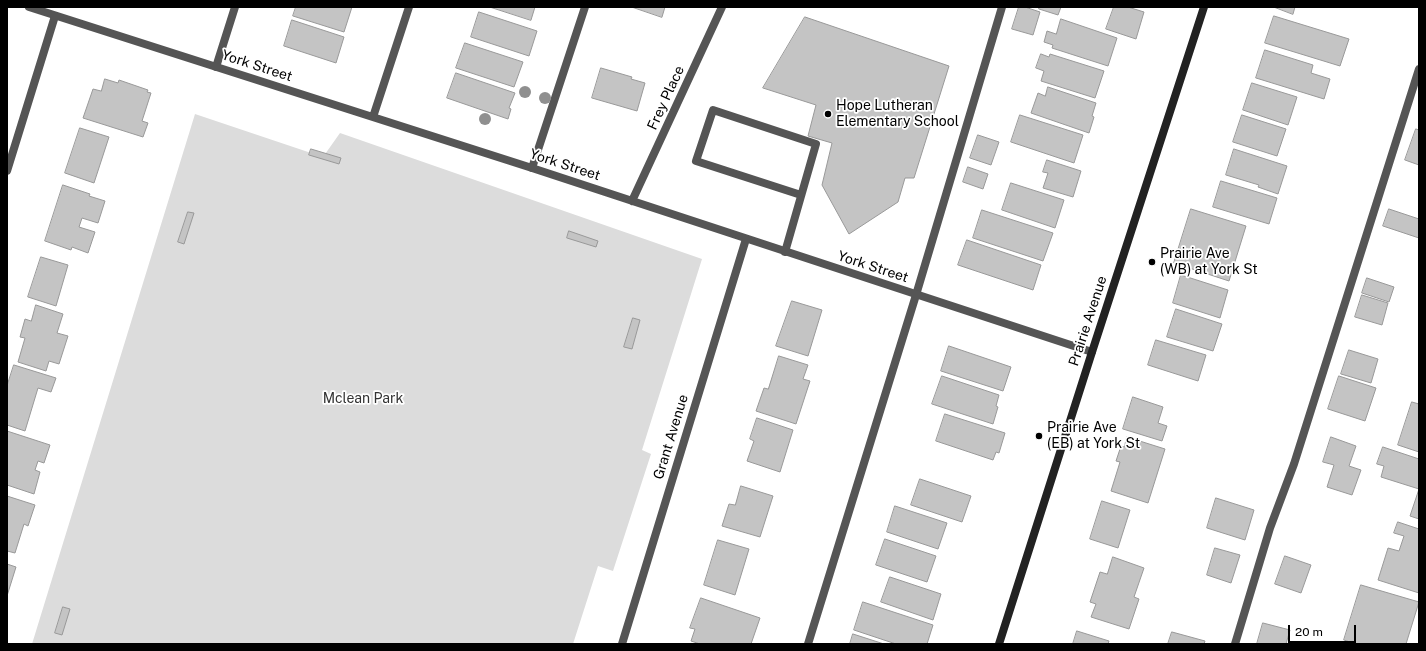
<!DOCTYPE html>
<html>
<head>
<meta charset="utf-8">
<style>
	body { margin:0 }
	#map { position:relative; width:1426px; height:651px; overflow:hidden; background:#fff; font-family:"Public Sans",sans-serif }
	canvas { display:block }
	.frame { position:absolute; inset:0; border:8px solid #000; pointer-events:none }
	.scale { position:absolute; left:1288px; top:625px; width:68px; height:18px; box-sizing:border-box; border:2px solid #000; border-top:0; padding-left:5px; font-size:12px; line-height:14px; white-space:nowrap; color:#000; -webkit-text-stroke:3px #fff; paint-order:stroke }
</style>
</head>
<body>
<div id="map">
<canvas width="1426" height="651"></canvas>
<div class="frame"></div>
<div class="scale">20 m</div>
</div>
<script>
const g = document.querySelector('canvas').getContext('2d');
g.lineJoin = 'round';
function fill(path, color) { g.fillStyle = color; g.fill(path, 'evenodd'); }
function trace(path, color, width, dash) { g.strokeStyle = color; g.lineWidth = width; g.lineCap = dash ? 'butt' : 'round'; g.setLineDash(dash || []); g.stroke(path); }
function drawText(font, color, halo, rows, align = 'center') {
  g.font = font + ' "Public Sans",sans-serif'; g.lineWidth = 3.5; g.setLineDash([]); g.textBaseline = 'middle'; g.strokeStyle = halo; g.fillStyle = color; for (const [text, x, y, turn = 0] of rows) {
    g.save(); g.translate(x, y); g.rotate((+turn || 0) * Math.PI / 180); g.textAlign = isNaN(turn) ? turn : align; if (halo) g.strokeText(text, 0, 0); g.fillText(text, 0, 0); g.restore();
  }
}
fill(new Path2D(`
	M 195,114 L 323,157 L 340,133 L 702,259 L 642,450 L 651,454 L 613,571 L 598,566 L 573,644 L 32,644 Z`), '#dcdcdc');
const building = new Path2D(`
	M 296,7 L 352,7 L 344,32 L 293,16 Z
	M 490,7 L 535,7 L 531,20 Z
	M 632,7 L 665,7 L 662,17 Z
	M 1019,7 L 1025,7 L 1040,12 L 1033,35 L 1012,29 Z
	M 1039,7 L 1061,7 L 1058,15 L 1039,9 Z
	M 1114,7 L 1128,7 L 1144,12 L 1136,39 L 1106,29 Z
	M 1274,7 L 1295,7 L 1293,14 Z
	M 479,12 L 537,31 L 529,56 L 471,37 Z
	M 1274,16 L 1349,39 L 1340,66 L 1265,43 Z
	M 805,17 L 949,66 L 914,178 L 905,178 L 898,202 L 849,234 L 822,185 L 832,143 L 808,136 L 816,105 L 763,88 Z
	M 1061,19 L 1117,38 L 1108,66 L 1052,48 L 1053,45 L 1044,42 L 1047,31 L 1056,34 Z
	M 292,20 L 344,37 L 336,63 L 284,46 Z
	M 465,43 L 523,62 L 514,87 L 456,68 Z
	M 1265,50 L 1313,65 L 1311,73 L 1330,79 L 1324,99 L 1256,78 Z
	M 1041,54 L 1049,57 L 1050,54 L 1104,71 L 1095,98 L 1041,81 L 1044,71 L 1036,68 Z
	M 601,68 L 632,77 L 631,79 L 645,83 L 637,111 L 592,98 Z
	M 456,73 L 515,93 L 509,108 L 511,109 L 508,119 L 447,98 Z
	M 105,79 L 118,83 L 119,80 L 148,90 L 147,92 L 151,93 L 142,121 L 148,123 L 143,137 L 83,118 L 93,89 L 101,91 Z
	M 1252,83 L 1297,97 L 1288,125 L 1243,110 Z
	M 1048,87 L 1096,103 L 1092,116 L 1094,117 L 1089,133 L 1031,113 L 1038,93 L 1045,96 Z
	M 1020,115 L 1083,135 L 1074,163 L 1011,142 Z
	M 1242,115 L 1286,129 L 1277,156 L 1233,142 Z
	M 80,128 L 109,137 L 94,183 L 65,173 Z
	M 1416,129 L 1419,130 L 1419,165 L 1405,160 Z
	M 978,135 L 999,142 L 991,165 L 970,158 Z
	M 311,149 L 341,158 L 339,164 L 309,155 Z
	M 1234,149 L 1287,166 L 1278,194 L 1258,187 L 1259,185 L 1226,175 Z
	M 1047,160 L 1081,171 L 1073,197 L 1043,188 L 1048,173 L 1043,172 Z
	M 968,167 L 988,174 L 983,189 L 963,182 Z
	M 1221,181 L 1277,198 L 1269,224 L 1213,207 Z
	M 1011,183 L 1064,200 L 1055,228 L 1002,210 Z
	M 63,185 L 90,194 L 89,196 L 105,201 L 98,223 L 82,218 L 79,227 L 95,232 L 88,253 L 72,247 L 71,250 L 45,241 Z
	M 1191,209 L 1246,226 L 1229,281 L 1174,263 Z
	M 1389,209 L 1419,219 L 1419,238 L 1383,226 Z
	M 982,210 L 1053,233 L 1043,261 L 973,238 Z
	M 188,212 L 194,213 L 184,244 L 178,242 Z
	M 569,231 L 598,241 L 596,247 L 567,238 Z
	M 967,240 L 1041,265 L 1033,290 L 958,265 Z
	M 41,257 L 68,265 L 56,306 L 28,297 Z
	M 1181,275 L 1228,290 L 1220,318 L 1173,303 Z
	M 1367,278 L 1394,287 L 1389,302 L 1362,293 Z
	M 1362,295 L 1388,303 L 1382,325 L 1355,317 Z
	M 792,301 L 822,310 L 808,356 L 776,346 Z
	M 36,305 L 63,314 L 57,333 L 68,336 L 59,364 L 49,361 L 46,371 L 18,362 L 25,338 L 20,337 L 25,319 L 31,321 Z
	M 1176,309 L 1222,324 L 1213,351 L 1167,337 Z
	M 633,318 L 640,320 L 632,349 L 624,347 Z
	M 1156,340 L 1206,355 L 1198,381 L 1148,365 Z
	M 949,346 L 1011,367 L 1003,391 L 941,371 Z
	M 1349,350 L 1378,359 L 1371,383 L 1341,374 Z
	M 779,356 L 808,365 L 803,379 L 810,381 L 796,424 L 756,411 L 764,388 L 768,389 Z
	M 14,365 L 56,378 L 51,392 L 38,388 L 25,431 L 7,425 L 7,386 Z
	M 942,376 L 999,395 L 996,406 L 998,407 L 993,424 L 932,404 Z
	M 1339,376 L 1376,388 L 1365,421 L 1328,409 Z
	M 1133,397 L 1163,407 L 1158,423 L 1167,426 L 1162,441 L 1123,429 Z
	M 1412,402 L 1419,404 L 1419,452 L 1398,445 Z
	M 945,414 L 1005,433 L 999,453 L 996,452 L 993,460 L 936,441 Z
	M 757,418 L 793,430 L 780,472 L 747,461 L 754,441 L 750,439 Z
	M 7,431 L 50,445 L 44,463 L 38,461 L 35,470 L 40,472 L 34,494 L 7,485 Z
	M 1127,437 L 1165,449 L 1148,503 L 1111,491 L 1120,462 L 1116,461 L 1121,446 L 1124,447 Z
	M 1331,437 L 1356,446 L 1349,466 L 1361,470 L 1352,495 L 1327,487 L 1334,465 L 1323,462 Z
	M 1383,447 L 1419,459 L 1419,519 L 1410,516 L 1419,489 L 1381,477 L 1384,466 L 1377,464 Z
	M 920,479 L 971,496 L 962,522 L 911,505 Z
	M 741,486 L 773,496 L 760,537 L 722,526 L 729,504 L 735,505 Z
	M 7,496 L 35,505 L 28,526 L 24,524 L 15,553 L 7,551 Z
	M 1216,498 L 1254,510 L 1245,540 L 1207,528 Z
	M 1102,501 L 1130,510 L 1118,548 L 1090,539 Z
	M 895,506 L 947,523 L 938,549 L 887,532 Z
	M 1398,522 L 1419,529 L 1419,593 L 1378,580 L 1388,548 L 1399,551 L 1404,536 L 1394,533 Z
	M 885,539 L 936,556 L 927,582 L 876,565 Z
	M 718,540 L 749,549 L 735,595 L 704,585 Z
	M 1215,548 L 1240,555 L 1231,583 L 1207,575 Z
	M 1285,556 L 1311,565 L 1301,593 L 1275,584 Z
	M 1113,557 L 1144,568 L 1134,597 L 1139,599 L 1129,629 L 1091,617 L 1096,604 L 1090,602 L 1100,572 L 1107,574 Z
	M 7,564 L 16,567 L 7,596 Z
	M 890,577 L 941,594 L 933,620 L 881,602 Z
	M 1361,585 L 1419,602 L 1406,644 L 1356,644 L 1344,640 Z
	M 701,598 L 760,618 L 751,644 L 700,644 L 691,641 L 695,629 L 690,628 Z
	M 863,602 L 933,625 L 927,644 L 896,644 L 854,630 Z
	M 63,607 L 70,609 L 62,635 L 55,633 Z
	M 1263,623 L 1290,630 L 1286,644 L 1257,644 Z
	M 1077,631 L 1109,641 L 1108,644 L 1073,644 Z
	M 1172,632 L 1205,641 L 1204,644 L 1168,644 Z
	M 853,634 L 884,644 L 850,644 Z`);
fill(building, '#c4c4c4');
trace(building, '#999', 1);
trace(new Path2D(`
	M 216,67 L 235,7
	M 532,168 L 585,7
	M 785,252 L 816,144 L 713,110 L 696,161 L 801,195
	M 808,644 L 916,295 L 1002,7
	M 1235,644 L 1270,528 L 1294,464 L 1419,69`), '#555', 8);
trace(new Path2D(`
	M 29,7 L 532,168 L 1092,352
	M 373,117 L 409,7
	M 7,171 L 55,16
	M 632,201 L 722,7
	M 622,644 L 746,239`), '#555', 8);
trace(new Path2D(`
	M 999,644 L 1092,352 L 1204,7`), '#222', 8);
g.fillStyle = '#8f8f8f';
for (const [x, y] of [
	[525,92],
	[545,98],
	[485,119]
]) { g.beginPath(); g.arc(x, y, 6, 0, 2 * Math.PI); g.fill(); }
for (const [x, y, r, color] of [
	[828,114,4,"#000"],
	[1152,262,4,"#000"],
	[1039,436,4,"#000"]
]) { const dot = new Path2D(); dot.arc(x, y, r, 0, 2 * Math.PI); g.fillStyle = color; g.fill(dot); trace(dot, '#fff', 1.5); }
drawText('14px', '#000', '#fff', [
	["York Street",257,66,18],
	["Frey Place",666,98,-65],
	["York Street",565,165,18],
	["York Street",873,267,18],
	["Prairie Avenue",1088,321,-72],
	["Grant Avenue",671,437,-73]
]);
drawText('14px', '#000', '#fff', [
	["Hope Lutheran",836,106],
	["Elementary School",836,122],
	["Prairie Ave",1160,254],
	["(WB) at York St",1160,270],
	["Prairie Ave",1047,428],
	["(EB) at York St",1047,444]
], 'left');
drawText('14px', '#333', '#fff', [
	["Mclean Park",363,399]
]);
</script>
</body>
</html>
